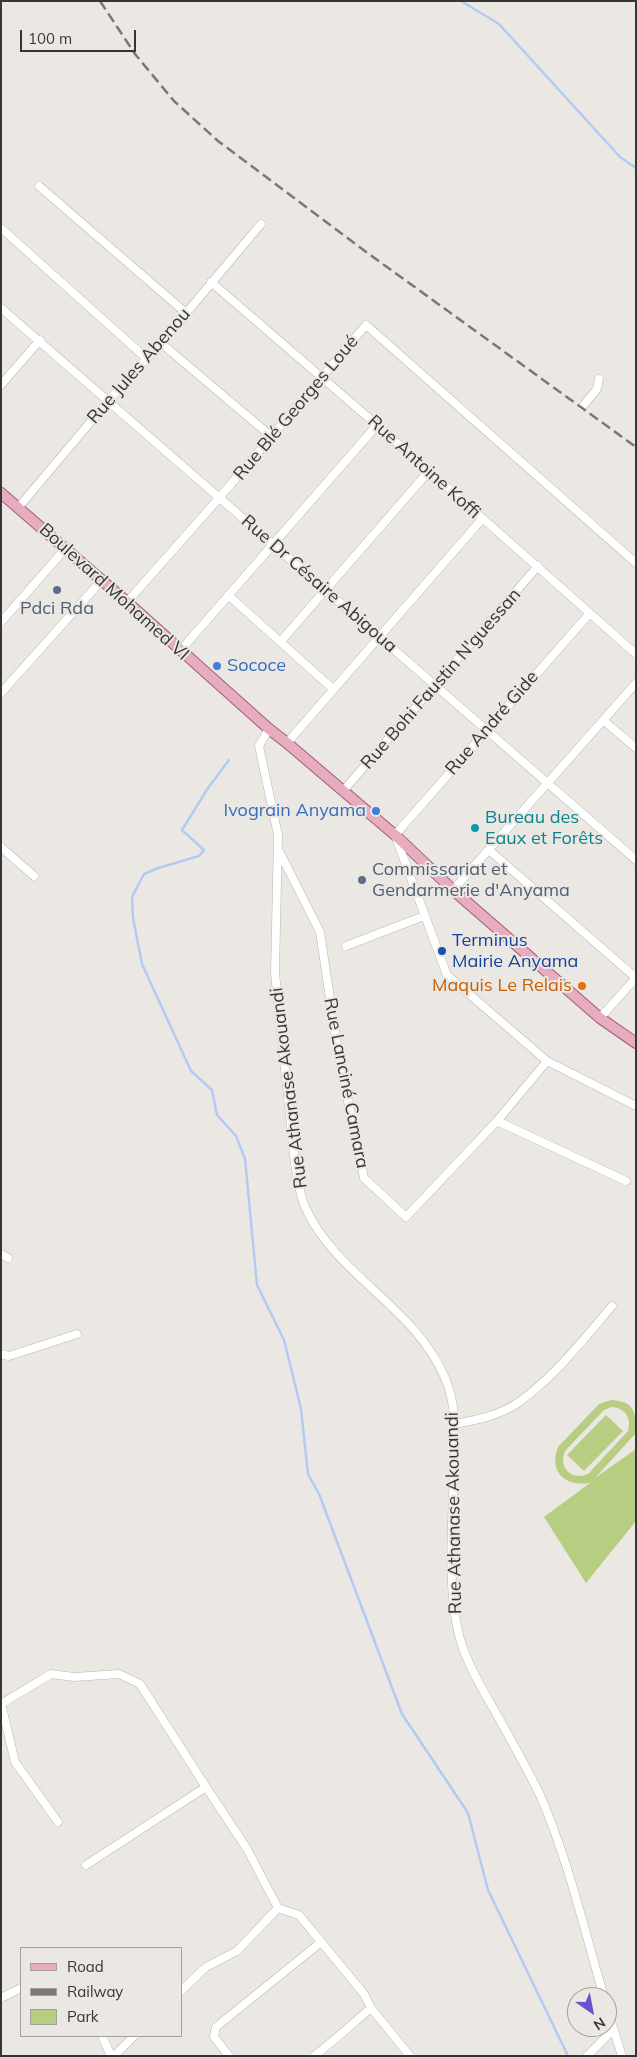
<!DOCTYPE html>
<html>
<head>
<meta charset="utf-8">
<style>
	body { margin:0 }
	#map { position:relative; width:637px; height:2057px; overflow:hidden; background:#ebe8e3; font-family:Mulish,sans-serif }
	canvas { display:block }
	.frame { position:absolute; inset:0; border:2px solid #383634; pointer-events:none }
	.legend { position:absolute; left:20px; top:1947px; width:162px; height:90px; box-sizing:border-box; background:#ebe8e3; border:1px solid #a3a19d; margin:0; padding:6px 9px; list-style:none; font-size:15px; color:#383634 }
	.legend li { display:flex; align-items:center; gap:10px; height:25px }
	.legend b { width:25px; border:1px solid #a3a19d }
	.north { position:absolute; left:567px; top:1987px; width:50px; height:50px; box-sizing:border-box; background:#ebe8e3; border:1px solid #a3a19d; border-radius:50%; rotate:147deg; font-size:14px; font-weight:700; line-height:20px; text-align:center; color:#383634 }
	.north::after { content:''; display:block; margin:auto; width:18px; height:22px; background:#6e51ca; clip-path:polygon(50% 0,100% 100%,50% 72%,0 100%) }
	.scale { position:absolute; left:20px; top:30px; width:116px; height:22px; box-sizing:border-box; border:2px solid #383634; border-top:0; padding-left:6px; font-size:15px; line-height:18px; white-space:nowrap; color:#383634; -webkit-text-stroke:4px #ebe8e3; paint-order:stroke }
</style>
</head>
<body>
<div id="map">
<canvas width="637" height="2057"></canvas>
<div class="frame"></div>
<ul class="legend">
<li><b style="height:6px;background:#e7acbf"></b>Road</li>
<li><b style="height:6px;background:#7a7875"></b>Railway</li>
<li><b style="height:14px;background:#b7cd81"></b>Park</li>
</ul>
<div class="north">N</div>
<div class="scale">100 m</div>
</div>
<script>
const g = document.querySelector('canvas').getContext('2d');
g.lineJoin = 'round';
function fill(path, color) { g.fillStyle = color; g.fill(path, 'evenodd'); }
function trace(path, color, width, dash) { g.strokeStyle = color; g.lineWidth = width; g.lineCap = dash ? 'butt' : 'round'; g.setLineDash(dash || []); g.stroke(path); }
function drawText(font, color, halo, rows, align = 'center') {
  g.font = font + ' Mulish,sans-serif'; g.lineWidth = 4; g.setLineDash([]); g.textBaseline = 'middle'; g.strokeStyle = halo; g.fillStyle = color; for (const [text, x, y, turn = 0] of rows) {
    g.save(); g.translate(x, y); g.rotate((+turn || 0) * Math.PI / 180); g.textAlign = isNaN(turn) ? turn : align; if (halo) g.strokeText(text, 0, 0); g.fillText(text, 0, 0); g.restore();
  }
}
fill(new Path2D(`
	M 611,1400 C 635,1401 636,1413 636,1433 L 595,1478 L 636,1449 L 636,1521 L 586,1583 L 544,1517 L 590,1483 C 567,1487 548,1473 558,1447 L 599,1404 ZM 612,1407 C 625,1408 632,1418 628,1431 L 588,1474 C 572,1481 558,1468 565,1451 L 604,1410 Z
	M 606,1415 L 623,1431 L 584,1471 L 567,1455 Z`), '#b7cd81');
trace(new Path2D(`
	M 461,1 L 499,24 L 620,157 L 636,168
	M 229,760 L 208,788 L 182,830 L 204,850 L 199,856 L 158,868 L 144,874 L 132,897 L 133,918 L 142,964 L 191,1071 L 212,1090 L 217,1115 L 236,1136 L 245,1159 L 257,1285 L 284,1340 L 301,1409 L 308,1474 L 319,1494 L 402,1714 L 468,1813 L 488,1890 L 568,2056`), '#b3cbf3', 2.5);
const minor = new Path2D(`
	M 39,186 L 186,313
	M 2,229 L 147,359
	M 211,282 L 377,425 L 636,654
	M 1,308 L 636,860
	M 161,343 L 272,437
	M 1,385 L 40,340
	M 582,407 L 597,389 L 599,379
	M 18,508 L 109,400 L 161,343 L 261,224
	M 228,595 L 333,689
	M 127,602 L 220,497 L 366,325 L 636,563
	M 590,613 L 395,835 L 447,975 L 547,1061 L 636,1106
	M 1,622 L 65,549
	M 281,641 L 429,471
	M 180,651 L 377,425
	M 1,693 L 101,581
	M 603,720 L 636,748
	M 269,729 L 259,746 L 278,835 L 275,973 L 295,1164 C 298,1179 299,1195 306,1209 C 338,1277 415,1307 445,1378 C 457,1405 455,1436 454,1465 C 453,1518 446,1587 460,1639 C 469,1669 486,1695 501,1722 C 514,1746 528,1770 540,1795 C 568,1859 584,1929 604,1997
	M 287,743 L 482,519
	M 343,791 L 538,566
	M 1,847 L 34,876
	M 489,850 L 636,978
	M 280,853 L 320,932 L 339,1058 L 364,1178 L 406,1217 L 497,1121 L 547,1061
	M 453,890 L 636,683
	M 346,946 L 424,916
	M 600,1018 L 636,978
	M 497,1121 L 626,1181
	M 1,1254 L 8,1258
	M 1,1354 L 9,1356 L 77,1334
	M 455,1424 C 477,1420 501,1415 519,1402 C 555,1376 584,1339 612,1306
	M 1,1703 L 15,1762 L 58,1822
	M 1,1704 L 51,1674 L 74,1677 L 119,1674 L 140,1684 L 206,1787
	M 86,1865 L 206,1787 L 247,1849 L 278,1908 L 299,1915 L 364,1994 L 371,2008 L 410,2056
	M 181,1991 L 206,1967 L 237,1951 L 278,1908
	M 1,1998 L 21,1988
	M 607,2009 L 622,2056
	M 102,2036 L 111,2056
	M 114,2056 L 134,2036
	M 229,2056 L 214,2037 L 216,2027 L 320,1943
	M 314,2056 C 334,2041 352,2024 371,2008
	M 587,2056 L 613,2030`);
const major = new Path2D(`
	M 1,493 L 127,602 L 269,729 L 287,743 L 395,835 L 453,890 L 600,1018 L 636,1043`);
trace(minor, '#bab7b2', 9);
trace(major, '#9f5f72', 12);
trace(minor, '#fff', 8);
trace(major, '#e7acbf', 10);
trace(new Path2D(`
	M 100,1 L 135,54 L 174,101 L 218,141 L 369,254 L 636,447`), '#7a7875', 2.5, [10, 5]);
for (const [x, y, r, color] of [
	[57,590,5,"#5c6f8a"],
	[217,666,5,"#3f7fe0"],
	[376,811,5,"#3f7fe0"],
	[475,828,5,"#0f9aa8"],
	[362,880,5,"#5c6f8a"],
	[442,951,5,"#1a4fb4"],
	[582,986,5,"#e8710a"]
]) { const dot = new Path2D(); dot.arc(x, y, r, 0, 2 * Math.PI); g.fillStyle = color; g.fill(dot); trace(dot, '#ebe8e3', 2); }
drawText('18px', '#383634', '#ebe8e3', [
	["Rue Jules Abenou",139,366,-49],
	["Rue Blé Georges Loué",296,408,-50],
	["Rue Antoine Koffi",424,467,42],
	["Rue Dr Césaire Abigoua",319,584,41],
	["Boulevard Mohamed VI",114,592,42],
	["Rue Bohi Faustin N'guessan",441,679,-49],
	["Rue André Gide",492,723,-49],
	["Rue Lanciné Camara",346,1083,79],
	["Rue Athanase Akouandi",289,1088,-97],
	["Rue Athanase Akouandi",454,1513,-91]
]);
drawText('18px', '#4e5e75', '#ebe8e3', [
	["Pdci Rda",57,609],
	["Commissariat et",372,870,"left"],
	["Gendarmerie d'Anyama",372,891,"left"]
]);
drawText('18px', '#366cbe', '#ebe8e3', [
	["Sococe",227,666],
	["Ivograin Anyama",366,811,"right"]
], 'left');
drawText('18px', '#0d838f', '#ebe8e3', [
	["Bureau des",485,818],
	["Eaux et Forêts",485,839]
], 'left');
drawText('18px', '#164399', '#ebe8e3', [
	["Terminus",452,941],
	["Mairie Anyama",452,962]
], 'left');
drawText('18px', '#c56008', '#ebe8e3', [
	["Maquis Le Relais",572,986]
], 'right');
</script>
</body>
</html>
